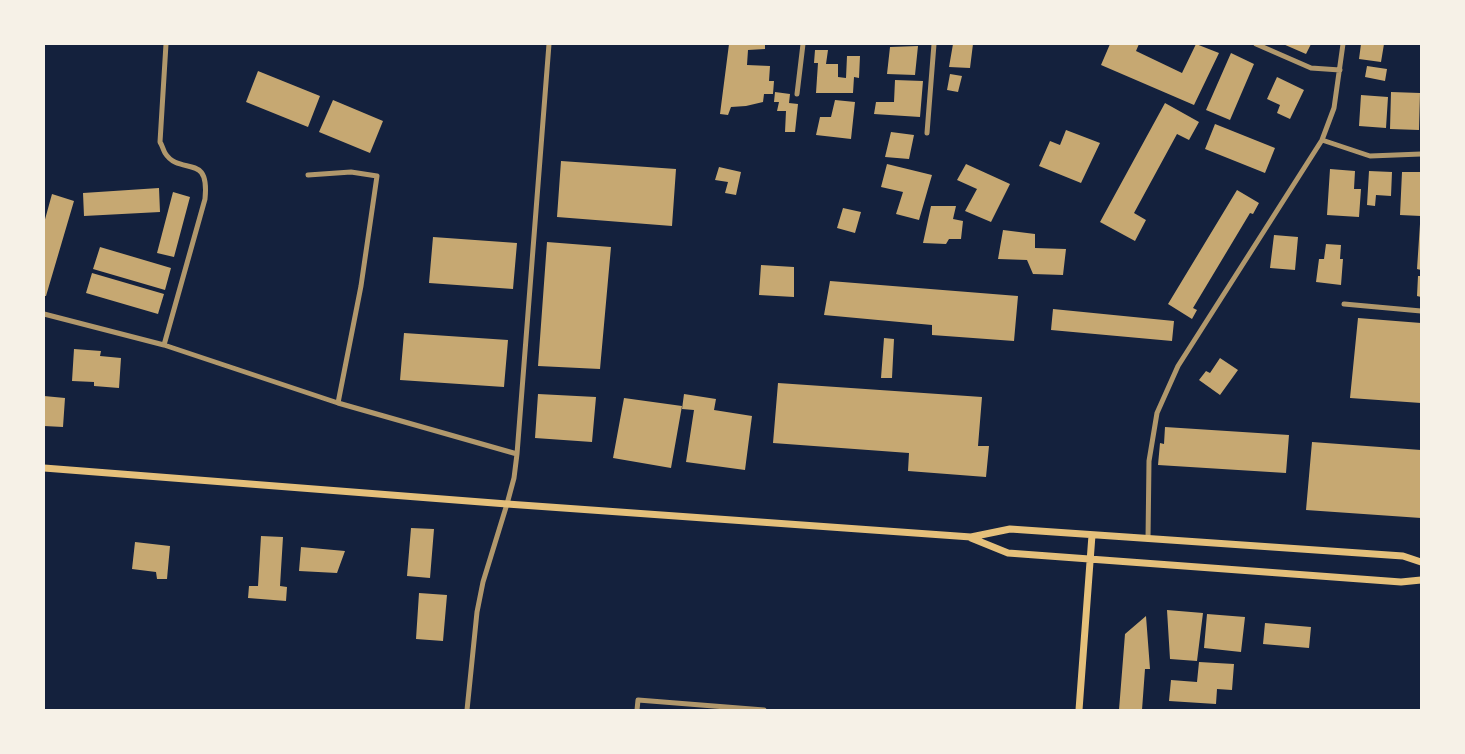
<!DOCTYPE html>
<html>
<head>
<meta charset="utf-8">
<style>
	body { margin:0 }
	#map { position:relative; width:1465px; height:754px; overflow:hidden; background:#14213d; font-family:Rubik,sans-serif }
	canvas { display:block }
	.frame { position:absolute; inset:0; border:45px solid #f6f1e7; pointer-events:none }
</style>
</head>
<body>
<div id="map">
<canvas width="1465" height="754"></canvas>
<div class="frame"></div>
</div>
<script>
const g = document.querySelector('canvas').getContext('2d');
g.lineJoin = 'round';
function fill(path, color) { g.fillStyle = color; g.fill(path, 'evenodd'); }
function trace(path, color, width, dash) { g.strokeStyle = color; g.lineWidth = width; g.lineCap = dash ? 'butt' : 'round'; g.setLineDash(dash || []); g.stroke(path); }
fill(new Path2D(`
	M 729,44 L 765,44 L 765,49 L 748,50 L 747,65 L 770,66 L 769,81 L 774,81 L 773,94 L 764,94 L 763,102 L 746,106 L 731,107 L 728,115 L 720,114 Z
	M 953,44 L 973,44 L 970,68 L 949,67 Z
	M 1110,44 L 1139,44 L 1136,51 L 1182,73 L 1196,44 L 1219,53 L 1194,105 L 1101,65 Z
	M 1283,44 L 1311,44 L 1306,54 Z
	M 1361,44 L 1384,44 L 1381,62 L 1359,59 Z
	M 918,46 L 915,75 L 887,74 L 890,47 Z
	M 815,50 L 828,50 L 826,64 L 838,64 L 838,77 L 846,78 L 847,56 L 860,56 L 859,78 L 854,77 L 853,93 L 816,93 L 818,63 L 814,63 Z
	M 1231,53 L 1254,64 L 1230,120 L 1206,110 Z
	M 1367,66 L 1387,69 L 1385,81 L 1365,77 Z
	M 258,71 L 320,96 L 308,127 L 246,102 Z
	M 950,74 L 962,76 L 958,92 L 947,90 Z
	M 1277,77 L 1304,90 L 1290,119 L 1277,113 L 1280,105 L 1267,99 Z
	M 895,80 L 923,81 L 920,117 L 874,114 L 876,102 L 894,102 Z
	M 775,92 L 790,94 L 789,103 L 798,104 L 795,132 L 785,132 L 786,111 L 777,111 L 779,102 L 774,102 Z
	M 1391,92 L 1420,93 L 1419,130 L 1390,129 Z
	M 1361,95 L 1388,97 L 1386,128 L 1359,126 Z
	M 333,100 L 383,121 L 370,153 L 319,132 Z
	M 835,100 L 855,102 L 851,139 L 816,135 L 820,117 L 831,117 Z
	M 1165,103 L 1199,122 L 1189,140 L 1177,134 L 1134,213 L 1146,220 L 1135,241 L 1100,222 Z
	M 1215,124 L 1275,148 L 1265,173 L 1205,149 Z
	M 1066,130 L 1100,143 L 1081,183 L 1039,166 L 1050,141 L 1060,145 Z
	M 891,132 L 914,135 L 909,159 L 885,157 Z
	M 561,161 L 676,169 L 672,226 L 557,217 Z
	M 887,164 L 932,175 L 919,220 L 896,214 L 903,192 L 881,187 Z
	M 966,164 L 1010,184 L 991,222 L 965,211 L 977,189 L 957,180 Z
	M 719,167 L 741,172 L 736,195 L 725,193 L 728,182 L 715,180 Z
	M 1330,169 L 1355,171 L 1354,189 L 1361,189 L 1359,217 L 1327,215 Z
	M 1369,171 L 1392,172 L 1391,196 L 1376,195 L 1375,206 L 1367,205 Z
	M 1402,172 L 1421,172 L 1421,216 L 1400,215 Z
	M 159,188 L 160,212 L 84,216 L 83,193 Z
	M 1237,190 L 1259,203 L 1253,214 L 1250,213 L 1193,308 L 1197,310 L 1192,319 L 1168,304 Z
	M 173,192 L 190,197 L 174,257 L 157,253 Z
	M 52,194 L 74,201 L 46,296 L 44,296 L 44,223 Z
	M 931,206 L 956,206 L 953,219 L 963,221 L 961,239 L 949,239 L 946,244 L 923,243 Z
	M 843,208 L 861,212 L 855,233 L 837,228 Z
	M 1420,224 L 1421,225 L 1421,270 L 1417,269 Z
	M 1003,230 L 1035,234 L 1035,248 L 1066,249 L 1063,275 L 1033,274 L 1027,260 L 998,259 Z
	M 1274,235 L 1298,237 L 1295,270 L 1270,268 Z
	M 433,237 L 517,243 L 513,289 L 429,283 Z
	M 547,242 L 611,247 L 600,369 L 538,366 Z
	M 1326,244 L 1341,245 L 1340,259 L 1343,259 L 1341,285 L 1316,282 L 1319,259 L 1324,259 Z
	M 100,247 L 171,268 L 165,290 L 93,269 Z
	M 761,265 L 794,267 L 794,297 L 759,295 Z
	M 92,273 L 164,294 L 158,314 L 86,293 Z
	M 1418,276 L 1421,276 L 1421,297 L 1417,296 Z
	M 830,281 L 1018,296 L 1014,341 L 932,335 L 932,325 L 824,315 Z
	M 1053,309 L 1174,321 L 1172,341 L 1051,330 Z
	M 1358,318 L 1421,323 L 1421,403 L 1350,398 Z
	M 404,333 L 508,340 L 504,387 L 400,380 Z
	M 884,338 L 894,339 L 892,378 L 881,378 Z
	M 74,349 L 101,351 L 100,356 L 121,358 L 119,388 L 94,386 L 94,382 L 72,381 Z
	M 1220,358 L 1238,370 L 1220,395 L 1199,380 L 1206,371 L 1210,373 Z
	M 778,383 L 982,397 L 978,446 L 989,446 L 986,477 L 908,471 L 909,453 L 773,443 Z
	M 538,394 L 596,397 L 592,442 L 535,438 Z
	M 684,394 L 716,399 L 714,410 L 752,416 L 745,470 L 686,462 L 694,410 L 682,409 Z
	M 44,396 L 65,398 L 63,427 L 44,426 Z
	M 624,398 L 682,406 L 671,468 L 613,458 Z
	M 1165,427 L 1289,435 L 1286,473 L 1158,465 L 1160,443 L 1164,444 Z
	M 1312,442 L 1421,450 L 1421,518 L 1306,510 Z
	M 411,528 L 434,529 L 430,578 L 407,576 Z
	M 261,536 L 283,537 L 280,586 L 287,587 L 286,601 L 248,598 L 249,586 L 258,586 Z
	M 135,542 L 170,546 L 167,579 L 157,579 L 156,572 L 132,569 Z
	M 301,547 L 345,551 L 337,573 L 299,571 Z
	M 419,593 L 447,595 L 443,641 L 416,639 Z
	M 1167,610 L 1203,613 L 1197,661 L 1170,659 Z
	M 1207,614 L 1245,617 L 1241,652 L 1204,648 Z
	M 1146,616 L 1150,669 L 1145,669 L 1142,710 L 1119,710 L 1125,634 Z
	M 1265,623 L 1311,627 L 1309,648 L 1263,644 Z
	M 1199,662 L 1234,664 L 1232,690 L 1217,689 L 1216,704 L 1169,701 L 1171,680 L 1197,682 Z`), '#c6a872');
trace(new Path2D(`
	M 1256,44 L 1311,68 L 1340,70
	M 797,94 L 803,44
	M 927,133 L 934,44
	M 1322,140 L 1370,156 L 1421,154
	M 308,175 L 351,172 L 377,176 L 361,286 L 338,403
	M 1344,304 L 1421,311
	M 44,314 L 164,345 L 338,403 L 517,454
	M 164,345 L 205,199 C 210,151 180,177 165,153 C 163,149 162,145 160,142 L 166,44
	M 1148,539 L 1149,461 L 1157,413 L 1178,366 L 1322,140 L 1334,108 L 1343,44
	M 467,710 L 477,612 L 483,582 L 507,504 L 514,478 L 517,454 L 549,44
	M 637,710 L 638,700 L 764,710`), '#b1986c', 5);
trace(new Path2D(`
	M 44,468 L 507,504 L 971,537 L 1010,529 L 1403,556 L 1421,562
	M 971,538 L 1008,553 L 1401,582 L 1421,580
	M 1079,710 L 1092,535`), '#e5c07b', 7);
</script>
</body>
</html>
